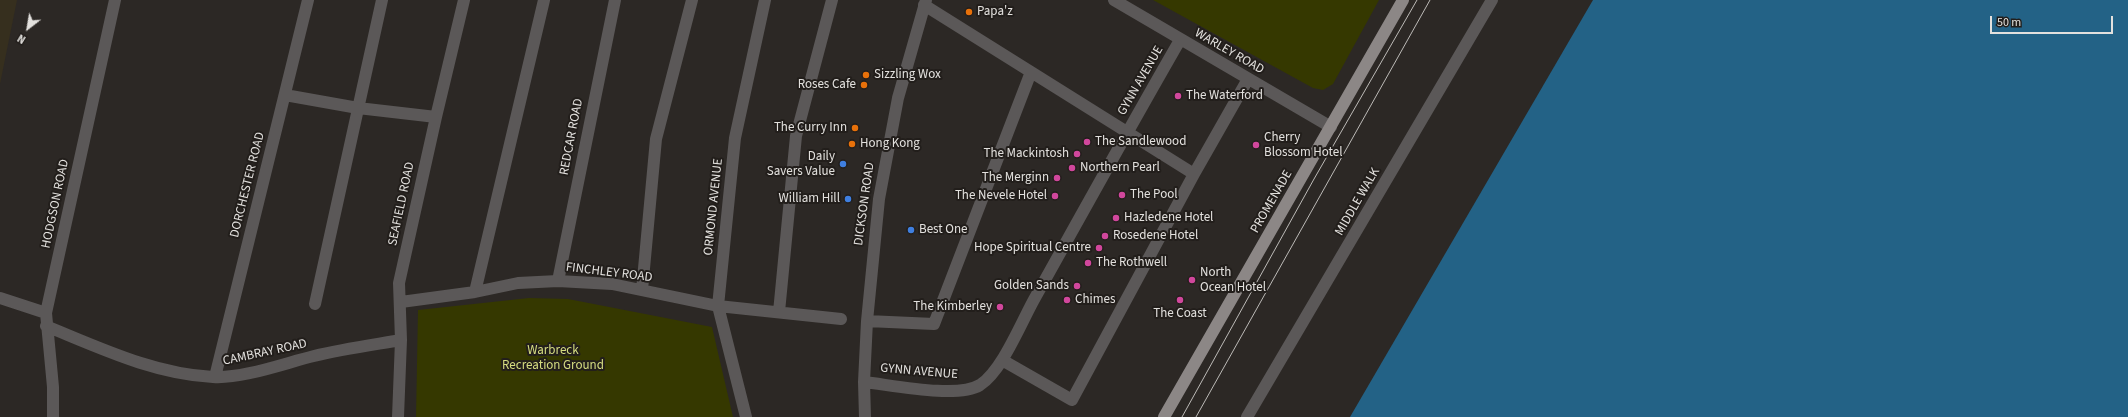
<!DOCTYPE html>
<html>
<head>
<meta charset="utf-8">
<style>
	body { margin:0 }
	#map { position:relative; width:2128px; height:417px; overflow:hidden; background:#2c2825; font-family:"Source Sans 3",sans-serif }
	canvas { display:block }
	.north { position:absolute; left:8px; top:8px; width:40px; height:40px; -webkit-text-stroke:3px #221e1b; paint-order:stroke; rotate:211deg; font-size:11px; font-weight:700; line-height:16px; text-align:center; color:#e3e1de }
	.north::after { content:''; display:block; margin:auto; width:14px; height:18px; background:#e3e1de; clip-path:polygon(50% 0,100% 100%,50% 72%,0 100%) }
	.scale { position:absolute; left:1990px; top:16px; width:123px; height:18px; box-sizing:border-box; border:2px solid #e3e1de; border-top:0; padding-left:5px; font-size:12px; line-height:14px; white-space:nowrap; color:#e3e1de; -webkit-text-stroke:3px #221e1b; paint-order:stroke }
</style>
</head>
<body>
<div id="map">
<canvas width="2128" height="417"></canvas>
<div class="north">N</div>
<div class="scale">50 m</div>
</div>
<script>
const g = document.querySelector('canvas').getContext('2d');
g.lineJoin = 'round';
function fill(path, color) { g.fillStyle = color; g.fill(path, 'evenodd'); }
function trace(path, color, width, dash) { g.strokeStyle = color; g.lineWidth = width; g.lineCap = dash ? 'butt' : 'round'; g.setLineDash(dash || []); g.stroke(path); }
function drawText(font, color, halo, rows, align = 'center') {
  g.font = font + ' "Source Sans 3",sans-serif'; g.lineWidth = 4; g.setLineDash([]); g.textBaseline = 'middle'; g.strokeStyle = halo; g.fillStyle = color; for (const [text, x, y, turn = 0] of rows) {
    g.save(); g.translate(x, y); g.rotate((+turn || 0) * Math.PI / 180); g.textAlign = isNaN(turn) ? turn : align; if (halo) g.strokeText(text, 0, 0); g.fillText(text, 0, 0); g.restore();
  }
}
fill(new Path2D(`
	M 0,0 L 17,0 L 0,84 Z`), '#362f1e');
fill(new Path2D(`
	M 1153,0 L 1379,0 L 1333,84 L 1323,90 L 1313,88 Z
	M 529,298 L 568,299 L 712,327 L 733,417 L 416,417 L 418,310 Z`), '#353800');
fill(new Path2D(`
	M 1593,0 L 2128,0 L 2128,417 L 1350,417 Z`), '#236286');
trace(new Path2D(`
	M 1114,0 L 1331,127
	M 924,5 L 1194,174
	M 285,95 L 358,108 L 436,117
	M 558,281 L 615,0
	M 642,290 L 656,139 L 692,0
	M 475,292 L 544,0
	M 0,298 L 46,313
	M 401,302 L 475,292 L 518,283 L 558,281 L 612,284 L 718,306 L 841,319
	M 315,304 L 382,0
	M 779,312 L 796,136 L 832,0
	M 867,321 L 934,324 L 1031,72
	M 46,326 C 100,348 154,374 213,377 C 242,379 285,363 314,356 C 343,349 372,345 401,340
	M 1002,360 L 1072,400 L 1194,174 L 1248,79
	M 215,377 L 308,0
	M 864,382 C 892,385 957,399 980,385 C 1003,370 1022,320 1036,296 C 1084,210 1131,125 1180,40
	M 53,417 L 53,387 L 46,313 L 115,0
	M 398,417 L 401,340 L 399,283 L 436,117 L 464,0
	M 746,417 L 718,306 L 735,138 L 765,0
	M 865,417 L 864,382 L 867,321 L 879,199 L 898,98 L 926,0
	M 1247,417 L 1492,0`), '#5b5858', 12);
trace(new Path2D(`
	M 1164,417 L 1403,0`), '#8c8786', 12);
trace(new Path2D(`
	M 1182,417 L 1314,179 L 1417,0
	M 1196,417 L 1430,0`), '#bdbbb8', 1);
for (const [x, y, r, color] of [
	[969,12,4,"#e8710a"],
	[866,75,4,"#e8710a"],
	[864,85,4,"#e8710a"],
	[1178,96,4,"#d1479c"],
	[855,128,4,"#e8710a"],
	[1087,142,4,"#d1479c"],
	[852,144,4,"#e8710a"],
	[1256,145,4,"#d1479c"],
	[1077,154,4,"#d1479c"],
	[843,164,4,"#3f7fe0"],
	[1072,168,4,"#d1479c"],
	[1057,178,4,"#d1479c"],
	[1122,195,4,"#d1479c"],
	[1055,196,4,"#d1479c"],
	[848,199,4,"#3f7fe0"],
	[1116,218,4,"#d1479c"],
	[911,230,4,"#3f7fe0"],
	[1105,236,4,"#d1479c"],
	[1099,248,4,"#d1479c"],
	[1088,263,4,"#d1479c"],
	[1192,280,4,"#d1479c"],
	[1077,286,4,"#d1479c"],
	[1067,300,4,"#d1479c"],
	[1180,300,4,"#d1479c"],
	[1000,307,4,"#d1479c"]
]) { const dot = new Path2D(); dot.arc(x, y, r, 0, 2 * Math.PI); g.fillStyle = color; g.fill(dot); trace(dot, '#221e1b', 1.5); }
drawText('13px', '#e3e1de', '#221e1b', [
	["Papa'z",977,12],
	["Sizzling Wox",874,75],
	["Roses Cafe",856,85,"right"],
	["The Waterford",1186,96],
	["The Curry Inn",847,128,"right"],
	["Cherry",1264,138],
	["Blossom Hotel",1264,153],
	["The Sandlewood",1095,142],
	["Hong Kong",860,144],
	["The Mackintosh",1069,154,"right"],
	["Daily",835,157,"right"],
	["Savers Value",835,172,"right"],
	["Northern Pearl",1080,168],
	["The Merginn",1049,178,"right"],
	["The Pool",1130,195],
	["The Nevele Hotel",1047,196,"right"],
	["William Hill",840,199,"right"],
	["Hazledene Hotel",1124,218],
	["Best One",919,230],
	["Rosedene Hotel",1113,236],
	["Hope Spiritual Centre",1091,248,"right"],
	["The Rothwell",1096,263],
	["North",1200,273],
	["Ocean Hotel",1200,288],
	["Golden Sands",1069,286,"right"],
	["Chimes",1075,300],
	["The Kimberley",992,307,"right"],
	["The Coast",1180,314,"center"]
], 'left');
drawText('13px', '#e3e1de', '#221e1b', [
	["WARLEY ROAD",1229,52,30],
	["GYNN AVENUE",1141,81,-60],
	["REDCAR ROAD",572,137,-79],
	["DORCHESTER ROAD",248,185,-76],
	["PROMENADE",1272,202,-60],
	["MIDDLE WALK",1358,202,-60],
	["HODGSON ROAD",56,204,-78],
	["SEAFIELD ROAD",402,204,-78],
	["DICKSON ROAD",865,204,-82],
	["ORMOND AVENUE",714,207,-84],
	["FINCHLEY ROAD",609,273,7],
	["CAMBRAY ROAD",265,353,-12],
	["GYNN AVENUE",919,372,5]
]);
drawText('13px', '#d5dc80', '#221e1b', [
	["Warbreck",553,351],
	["Recreation Ground",553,366]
]);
</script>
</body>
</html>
